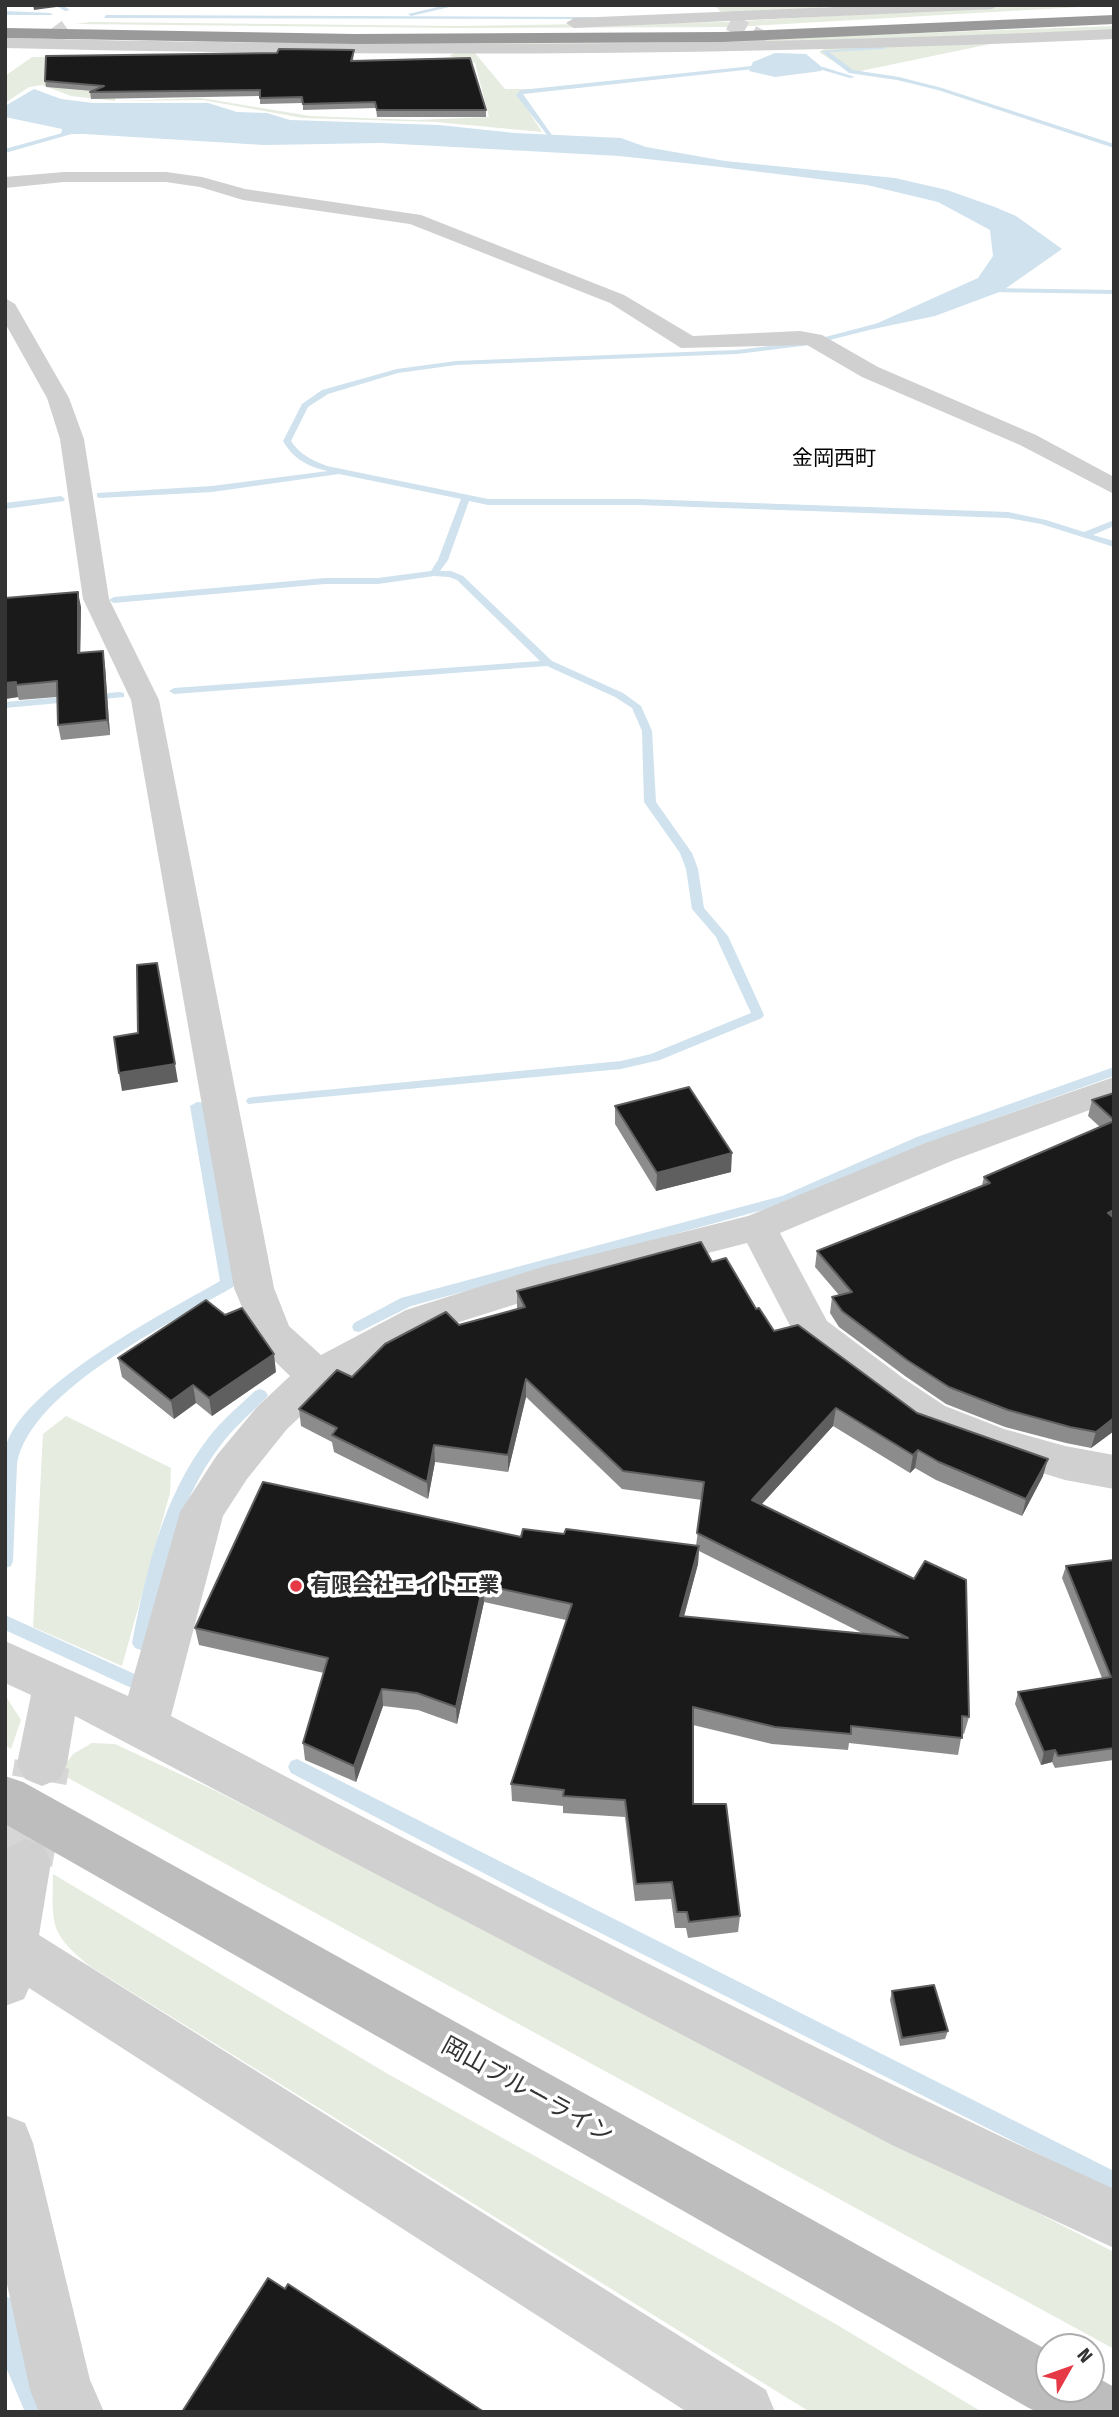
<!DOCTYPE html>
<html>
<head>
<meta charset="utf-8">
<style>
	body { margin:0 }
	#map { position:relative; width:1119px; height:2417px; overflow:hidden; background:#fff; font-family:"Fira Sans Condensed",sans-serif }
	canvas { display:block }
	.frame { position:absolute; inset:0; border:7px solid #333; pointer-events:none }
	.north { position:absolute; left:1035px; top:2333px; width:70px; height:70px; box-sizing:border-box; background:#fff; border:2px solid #adadad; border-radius:50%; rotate:50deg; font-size:19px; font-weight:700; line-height:28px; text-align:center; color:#333 }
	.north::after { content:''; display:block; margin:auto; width:24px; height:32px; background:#e63946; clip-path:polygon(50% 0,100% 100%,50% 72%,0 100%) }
</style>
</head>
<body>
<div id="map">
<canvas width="1119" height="2417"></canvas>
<div class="frame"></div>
<div class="north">N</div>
</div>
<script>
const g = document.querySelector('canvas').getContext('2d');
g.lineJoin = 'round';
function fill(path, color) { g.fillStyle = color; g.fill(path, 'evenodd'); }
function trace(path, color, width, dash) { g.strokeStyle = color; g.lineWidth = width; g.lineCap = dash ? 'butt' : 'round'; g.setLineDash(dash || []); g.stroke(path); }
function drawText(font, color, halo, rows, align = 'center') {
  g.font = font + ' "Fira Sans Condensed","Noto Sans JP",sans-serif'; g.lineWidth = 7; g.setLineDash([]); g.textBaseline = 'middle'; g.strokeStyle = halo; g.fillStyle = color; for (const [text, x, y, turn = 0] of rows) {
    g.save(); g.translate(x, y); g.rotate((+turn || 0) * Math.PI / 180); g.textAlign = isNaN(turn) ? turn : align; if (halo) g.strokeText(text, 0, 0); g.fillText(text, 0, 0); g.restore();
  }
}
fill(new Path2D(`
	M 714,5 L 828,5 L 816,10 L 723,14 Z
	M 1027,5 L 1114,5 L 733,27 L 458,28 L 75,24 L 91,22 L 458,26 L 725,22 Z
	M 1114,26 L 1114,31 L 764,42 L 396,46 L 56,38 L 725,40 Z
	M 995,43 L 851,73 L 819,52 L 826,48 Z
	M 457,52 L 474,52 L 505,89 L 539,89 L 518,95 L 542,132 L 436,122 L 303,118 L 203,100 L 117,101 L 201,98 L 310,116 L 416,120 L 489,117 L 475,63 L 449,56 Z
	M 92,56 L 119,74 L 115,101 L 71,96 L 42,85 L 29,87 L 5,103 L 5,76 L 32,57 Z
	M 66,1416 L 171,1468 L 170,1493 L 122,1666 L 33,1627 L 43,1434 Z
	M 5,1695 L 21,1720 L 11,1749 L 5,1745 Z
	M 92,1743 L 115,1744 L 214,1790 L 1114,2252 L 1114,2349 L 59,1773 L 73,1754 Z
	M 53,1874 L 388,2074 L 834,2323 L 982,2412 L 810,2412 L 91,1967 C 50,1934 52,1926 53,1874 Z`), '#e6ecdf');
fill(new Path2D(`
	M 775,53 L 806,54 L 823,68 L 821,71 L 775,77 L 749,71 L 753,62 Z
	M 34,89 L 61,99 L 93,103 L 208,103 L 237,112 L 267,113 L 290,120 L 439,125 L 515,133 L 621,138 L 646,147 L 725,161 L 895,178 L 947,190 L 995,207 L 1016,216 L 1062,249 L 1002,291 L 935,316 L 873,329 L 869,327 L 978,278 L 993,256 L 990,230 L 938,202 L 867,185 L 712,166 L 619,156 L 381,143 L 264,145 L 84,134 L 61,134 L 62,129 L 5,117 L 5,106 Z`), '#cfe2ee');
fill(new Path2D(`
	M 55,5 L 62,5 L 70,10 L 65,11 Z
	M 446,5 L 458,5 L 411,16 L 408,14 Z
	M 5,11 L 50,13 L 53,15 L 5,15 Z
	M 106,15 L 590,17 L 593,19 L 104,18 Z
	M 887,46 L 885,49 L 829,52 L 853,70 L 899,77 L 942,88 L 1114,144 L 1114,148 L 938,90 L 897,80 L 849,73 L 821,51 Z
	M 752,66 L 754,69 L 523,94 L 554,138 L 551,140 L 516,95 L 521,90 Z
	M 819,67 L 823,67 L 855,77 L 850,78 L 819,69 Z
	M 73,130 L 75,133 L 5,153 L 5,149 Z
	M 988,288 L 1114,290 L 1114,294 L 991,292 L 988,292 Z
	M 886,321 L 889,321 L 889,325 L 810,345 L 737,354 L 456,365 L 398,373 L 328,394 L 308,407 L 291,441 C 300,455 312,460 327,466 L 488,499 L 639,499 L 1008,512 L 1046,520 L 1084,532 L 1114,520 L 1114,526 L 1093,535 L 1114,541 L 1114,547 L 1041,524 L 1008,518 L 639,505 L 488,505 L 469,501 L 448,560 L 440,571 L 451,571 L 463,576 L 552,661 L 623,693 L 641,706 L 652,731 L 656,802 L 692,853 L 698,869 L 704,908 L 728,936 L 764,1015 L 762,1018 L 660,1060 L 621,1069 L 248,1104 L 246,1101 L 248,1098 L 253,1097 L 621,1061 L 651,1054 L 751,1013 L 716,937 L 692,909 L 686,869 L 680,853 L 644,802 L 642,731 L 632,708 L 615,697 L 547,666 L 174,694 L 169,691 L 174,688 L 540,661 L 457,580 L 449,577 L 434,576 L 378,584 L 325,584 L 114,603 L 109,600 L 114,597 L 325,578 L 378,578 L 431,571 L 438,560 L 461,499 L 339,474 L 212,492 L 100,498 L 97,497 L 97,493 L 212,486 L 328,471 C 309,467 293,459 283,441 L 302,404 L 322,390 L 397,369 L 456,361 L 737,350 L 810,341 Z
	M 61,496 L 65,499 L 64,501 L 5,509 L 5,503 Z
	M 120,692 L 124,693 L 124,697 L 5,708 L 5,702 Z
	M 1114,1067 L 1114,1076 L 927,1143 L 792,1202 L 411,1306 L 359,1332 L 354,1331 L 352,1327 L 354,1323 L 401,1298 L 782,1196 L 917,1137 Z
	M 197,1102 L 206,1103 L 208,1106 L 204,1109 L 235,1283 L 233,1287 C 172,1322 30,1390 17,1464 L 13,1561 L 11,1566 L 5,1568 C 5,1541 5,1514 5,1487 C 5,1475 3,1461 5,1450 C 17,1388 168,1311 220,1281 L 190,1106 Z
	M 260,1389 L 265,1391 L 268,1395 L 265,1399 C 250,1414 233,1428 220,1446 C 177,1502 162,1575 150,1643 L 147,1648 L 141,1650 L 135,1648 L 132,1643 C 146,1571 163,1496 209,1437 C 222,1420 239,1406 255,1391 Z
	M 5,1615 L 139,1676 L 142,1681 L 139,1686 L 133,1688 L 127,1686 L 5,1630 Z
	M 297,1759 L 1114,2171 L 1114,2192 L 545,1905 L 291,1773 L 288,1767 L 291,1761 Z
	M 5,2296 L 13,2299 L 16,2307 L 24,2357 L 47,2412 L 25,2412 L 5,2365 Z`), '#cfe2ee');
trace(new Path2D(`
	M 730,22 L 766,41
	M 53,38 L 72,24`), '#d6d6d6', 17, [17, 8]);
trace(new Path2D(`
	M 25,1862 L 42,1764`), '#d6d6d6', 55, [55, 28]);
fill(new Path2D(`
	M 883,5 L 999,5 L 992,9 L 574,28 L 566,23 L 574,18 Z
	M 1114,29 L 1114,39 C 744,56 375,57 5,48 L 5,38 C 375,47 744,47 1114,29 Z
	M 64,172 L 166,172 L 202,177 L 245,189 L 421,215 L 624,295 L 693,336 L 800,331 L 822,335 L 878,367 L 1036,435 L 1114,477 L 1114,494 L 1020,445 L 862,377 L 807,345 L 681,348 L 610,303 L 410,224 L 243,200 L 200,187 L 166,182 L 64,182 L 5,188 L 5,177 Z
	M 5,298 L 15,304 L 69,398 L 84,439 L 109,599 L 159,700 L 274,1288 L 289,1326 L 321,1355 L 406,1310 L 542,1267 L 748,1216 L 928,1142 L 1114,1077 L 1114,1101 L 954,1160 L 780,1233 L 827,1321 L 903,1378 L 945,1406 L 1004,1429 L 1065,1446 L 1114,1455 L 1114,1489 L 1065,1480 L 993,1458 L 915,1428 L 798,1341 L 747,1243 L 548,1294 L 434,1330 L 332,1387 L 287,1429 L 247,1479 L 223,1516 L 171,1716 C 482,1880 794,2042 1114,2189 L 1114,2248 L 892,2145 L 75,1716 L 67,1764 L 59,1779 L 42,1786 L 25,1779 L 17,1764 L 31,1695 L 5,1683 L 5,1641 L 128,1696 L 180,1512 L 217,1455 L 257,1407 L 290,1376 L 258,1345 L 234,1288 L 131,700 L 83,599 L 60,439 L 47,398 L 5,323 Z
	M 25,1839 L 43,1845 L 51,1862 L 39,1935 L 766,2390 L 775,2412 L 687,2412 L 29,1988 L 24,1999 L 5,2006 L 5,1849 Z
	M 5,2115 L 25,2123 L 33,2143 L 90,2380 L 104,2412 L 39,2412 L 30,2390 L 5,2275 Z`), '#d0d0d0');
fill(new Path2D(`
	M 5,1776 L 23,1782 L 1049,2351 L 1049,2389 L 1091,2389 L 1091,2374 L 1114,2387 L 1114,2412 L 1037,2412 L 1027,2407 L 5,1824 Z`), '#bdbdbd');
fill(new Path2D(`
	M 1114,15 L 1114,24 L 723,42 L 355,44 L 5,38 L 5,28 L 355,34 L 723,32 Z`), '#9a9a9a');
fill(new Path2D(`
	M 354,50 L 353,61 L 486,110 L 486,117 L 377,117 L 376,108 L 303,110 L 303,103 L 260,104 L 260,96 L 91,99 L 90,92 L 93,91 L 46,87 L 45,81 L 277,53 Z
	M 5,598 L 81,607 L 80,653 L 105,666 L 110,735 L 61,740 L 58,725 L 57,697 L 19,700 L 18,697 L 5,699 Z
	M 1114,1093 L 1114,1431 L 1091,1448 L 1066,1443 L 1005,1427 L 946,1404 L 905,1376 L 839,1327 L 830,1313 L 832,1297 L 839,1295 L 815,1267 L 817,1251 L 982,1185 L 984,1177 L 1100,1127 L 1088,1116 L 1092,1100 Z
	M 615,1106 L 731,1172 L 656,1191 L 615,1124 Z
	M 712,1262 L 756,1309 L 774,1331 L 917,1413 L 1043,1476 L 1022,1516 L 936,1480 L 915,1468 L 910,1473 L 833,1426 L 761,1505 L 914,1579 L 969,1717 L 964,1734 L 962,1733 L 958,1755 L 849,1743 L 848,1750 L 772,1744 L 693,1725 L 693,1804 L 740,1916 L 738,1932 L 688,1938 L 686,1928 L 675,1928 L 671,1899 L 635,1901 L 625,1817 L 563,1813 L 563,1806 L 512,1801 L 511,1784 L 566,1620 L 484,1602 L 457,1724 L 418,1710 L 383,1706 L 356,1782 L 305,1760 L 303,1743 L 324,1673 L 199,1645 L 195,1628 L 521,1537 L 564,1534 L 696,1546 L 702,1500 L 622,1489 L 526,1397 L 508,1472 L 435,1462 L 428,1499 L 334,1452 L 332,1442 L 301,1426 L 299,1409 L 352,1377 L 517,1309 L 517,1291 ZM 699,1551 L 862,1633 L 684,1617 L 698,1564 Z
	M 118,1358 L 276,1372 L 212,1416 L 196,1403 L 174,1419 L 122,1377 Z
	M 1114,1560 L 1114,1760 L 1055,1768 L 1052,1762 L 1041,1765 L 1015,1704 L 1018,1692 L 1102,1678 L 1062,1578 L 1066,1566 Z
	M 892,1991 L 948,2031 L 945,2039 L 900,2046 L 890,2000 Z`), '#8c8c8c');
fill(new Path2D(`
	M 33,5 L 71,5 L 34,10 Z
	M 78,592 L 81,607 L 80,668 L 78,653 Z
	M 103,651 L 105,666 L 110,735 L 107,720 Z
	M 16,682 L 18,697 L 5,699 L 5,683 Z
	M 175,1064 L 178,1082 L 122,1091 L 119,1073 Z
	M 732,1153 L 731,1172 L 656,1191 L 657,1173 Z
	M 1114,1210 L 1114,1225 L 1108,1213 Z
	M 274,1354 L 276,1372 L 212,1416 L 209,1398 Z
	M 526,1379 L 526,1397 L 508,1472 L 508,1455 Z
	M 193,1385 L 196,1403 L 174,1419 L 171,1401 Z
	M 836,1408 L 833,1426 L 750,1517 L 752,1500 Z
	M 1114,1418 L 1114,1431 L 1091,1448 L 1096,1432 Z
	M 434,1445 L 435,1462 L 428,1499 L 427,1482 Z
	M 918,1450 L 915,1468 L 910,1473 L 913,1455 Z
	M 1048,1459 L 1043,1476 L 1022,1516 L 1026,1499 Z
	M 699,1546 L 698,1564 L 679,1634 L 680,1616 Z
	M 483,1585 L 484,1602 L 457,1724 L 456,1707 Z
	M 382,1689 L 383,1706 L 356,1782 L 354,1766 Z
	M 1055,1750 L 1052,1762 L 1041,1765 L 1044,1752 Z`), '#5f5f5f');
const building = new Path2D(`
	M 279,49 L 354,50 L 351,61 L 470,58 L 486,110 L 377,110 L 375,102 L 303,104 L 302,97 L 260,98 L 260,90 L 90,92 L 104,86 L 45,81 L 46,56 L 277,53 Z
	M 78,592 L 78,653 L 103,651 L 107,720 L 58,725 L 57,681 L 16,685 L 16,682 L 5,683 L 5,598 Z
	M 157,963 L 175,1064 L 119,1073 L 114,1037 L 138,1033 L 137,965 Z
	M 689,1087 L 732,1153 L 657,1173 L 615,1106 Z
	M 1114,1093 L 1114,1120 L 1092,1100 Z
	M 1114,1121 L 1114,1210 L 1108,1213 L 1114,1218 L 1114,1418 L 1096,1432 L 1070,1427 L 1008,1410 L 949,1387 L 907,1360 L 842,1311 L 832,1297 L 852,1292 L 817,1251 L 990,1183 L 984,1177 Z
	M 701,1242 L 712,1262 L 726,1258 L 756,1309 L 759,1308 L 774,1331 L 798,1325 L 917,1413 L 1048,1459 L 1026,1499 L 939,1462 L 918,1450 L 913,1455 L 836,1408 L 752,1500 L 914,1579 L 925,1561 L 966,1580 L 969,1717 L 962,1716 L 962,1738 L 851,1726 L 851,1734 L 775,1727 L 693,1707 L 693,1804 L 726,1804 L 740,1916 L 689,1922 L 687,1912 L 677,1912 L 672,1882 L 636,1884 L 625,1800 L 563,1796 L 564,1790 L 511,1784 L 572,1604 L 483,1585 L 456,1707 L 417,1693 L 382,1689 L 354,1766 L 303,1743 L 328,1658 L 195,1628 L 263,1482 L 521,1537 L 523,1529 L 564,1534 L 566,1529 L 699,1546 L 680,1616 L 908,1638 L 697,1533 L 704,1482 L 623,1471 L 526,1379 L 508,1455 L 434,1445 L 427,1482 L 332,1435 L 337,1428 L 299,1409 L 337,1370 L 352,1377 L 385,1344 L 446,1312 L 459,1325 L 525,1307 L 517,1291 Z
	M 206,1300 L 225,1315 L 242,1308 L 274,1354 L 209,1398 L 193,1385 L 171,1401 L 118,1358 Z
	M 1114,1560 L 1114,1748 L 1058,1756 L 1055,1750 L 1044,1752 L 1018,1692 L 1111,1677 L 1066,1566 Z
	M 934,1985 L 948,2031 L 902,2038 L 892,1991 Z
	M 268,2278 L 285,2289 L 288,2284 L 484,2412 L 182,2412 Z`);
fill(building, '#1a1a1a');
trace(building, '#5f5f5f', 2);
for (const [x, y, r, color] of [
	[296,1586,7,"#e63946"]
]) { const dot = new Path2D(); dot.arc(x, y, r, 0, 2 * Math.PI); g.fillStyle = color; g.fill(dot); trace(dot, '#fff', 2.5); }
drawText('21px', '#000', '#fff', [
	["金岡西町",834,459]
]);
drawText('bold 21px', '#333', '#fff', [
	["有限会社エイト工業",310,1586]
], 'left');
drawText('24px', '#333', '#fff', [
	["岡山ブルーライン",527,2091,29]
]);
</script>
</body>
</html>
